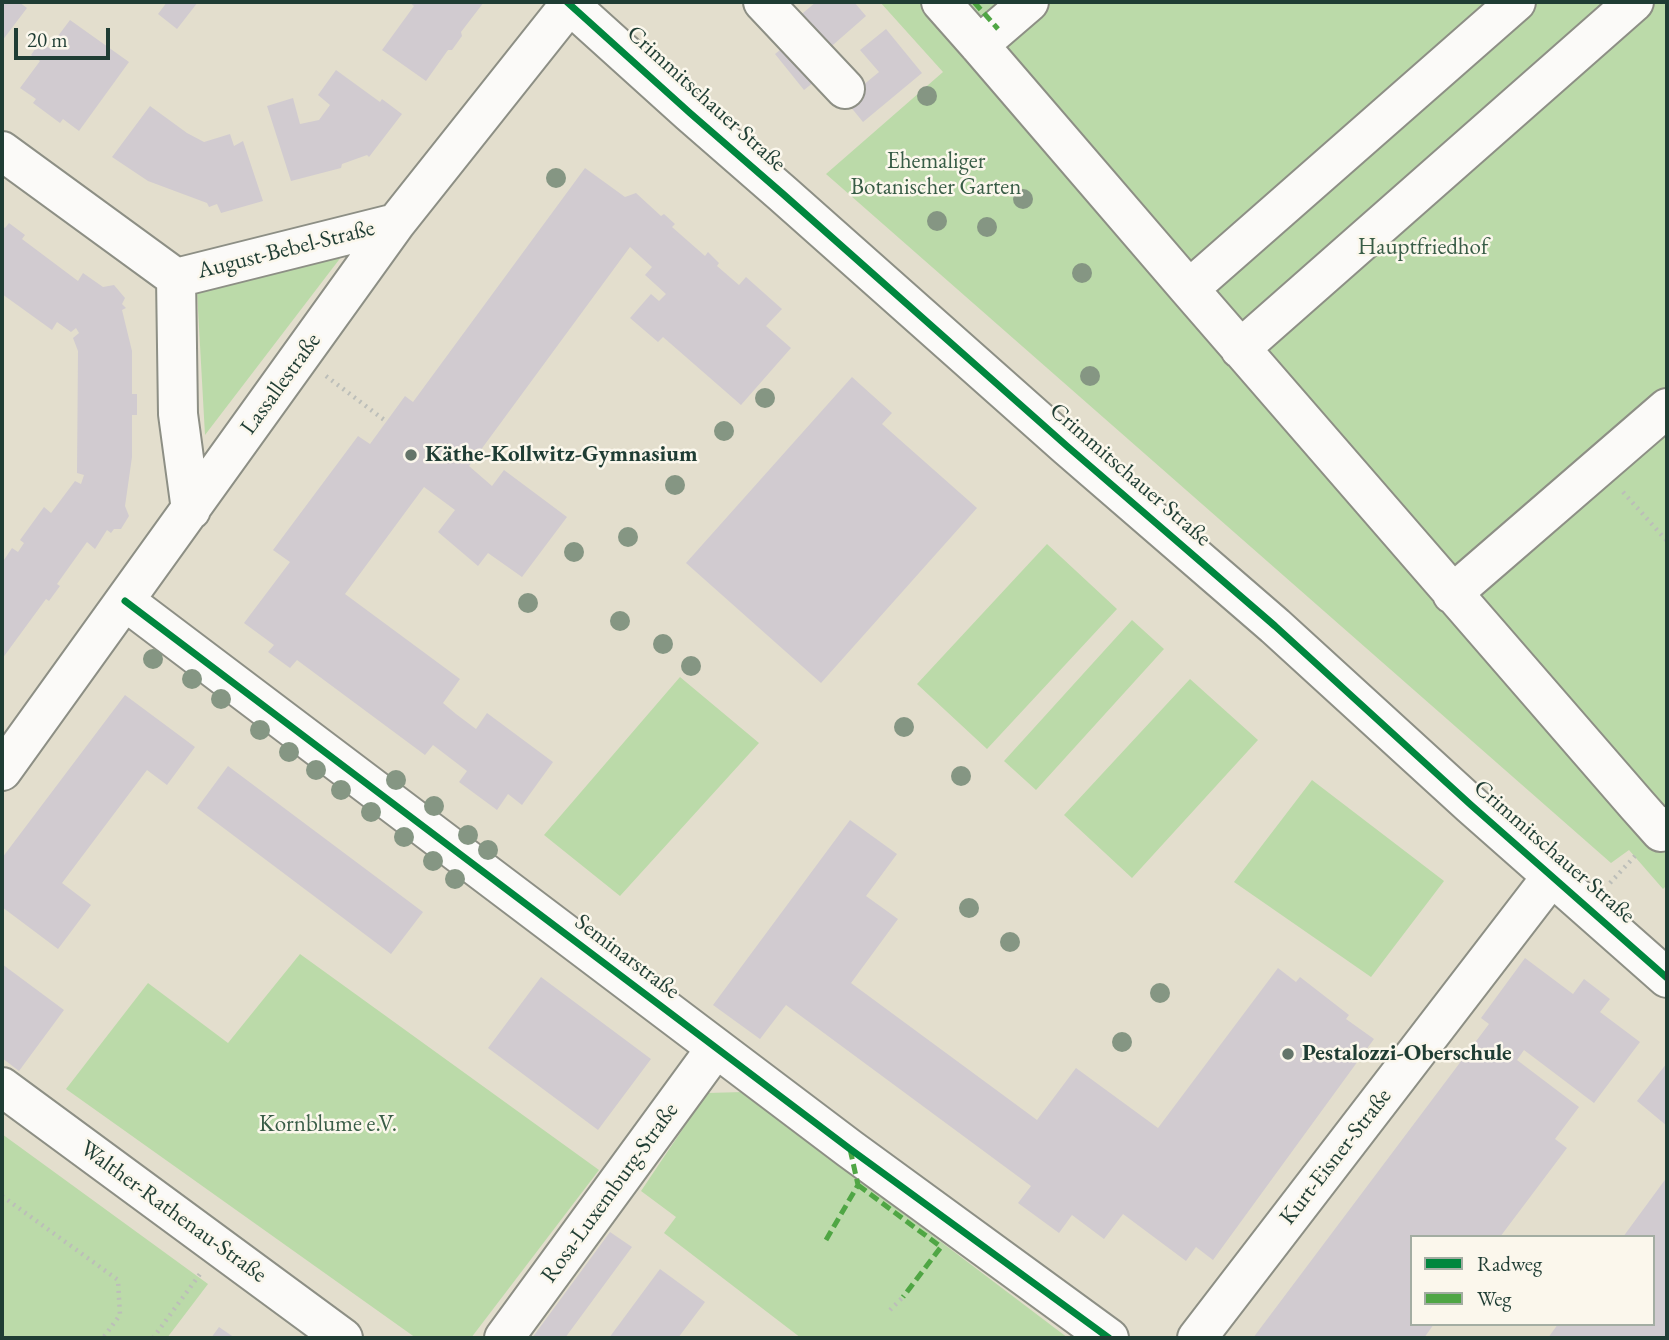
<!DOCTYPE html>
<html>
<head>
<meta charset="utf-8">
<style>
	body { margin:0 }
	#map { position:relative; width:1669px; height:1340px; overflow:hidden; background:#e3decd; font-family:"EB Garamond",serif }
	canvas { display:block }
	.frame { position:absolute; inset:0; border:4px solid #1f3d34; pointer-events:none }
	.legend { position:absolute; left:1410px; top:1235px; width:245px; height:91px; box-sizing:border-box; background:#fbf7ec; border:2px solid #a3ada2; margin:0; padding:9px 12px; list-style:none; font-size:21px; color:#1f3d34 }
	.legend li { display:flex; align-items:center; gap:14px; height:35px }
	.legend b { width:35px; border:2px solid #a3ada2 }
	.scale { position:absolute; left:14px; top:28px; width:96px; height:32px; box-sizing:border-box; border:4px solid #1f3d34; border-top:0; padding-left:9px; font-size:21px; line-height:24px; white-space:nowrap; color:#1f3d34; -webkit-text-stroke:5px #fbf7ec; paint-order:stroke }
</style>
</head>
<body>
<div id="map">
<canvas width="1669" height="1340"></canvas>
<div class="frame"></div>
<ul class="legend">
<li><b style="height:9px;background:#00873e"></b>Radweg</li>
<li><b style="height:9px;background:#4fa644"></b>Weg</li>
</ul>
<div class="scale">20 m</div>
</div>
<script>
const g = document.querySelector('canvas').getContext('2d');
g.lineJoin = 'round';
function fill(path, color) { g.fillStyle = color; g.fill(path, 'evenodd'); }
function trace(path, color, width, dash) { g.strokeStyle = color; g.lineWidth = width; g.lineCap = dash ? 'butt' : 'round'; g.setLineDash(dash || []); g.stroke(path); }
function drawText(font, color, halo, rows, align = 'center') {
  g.font = font + ' "EB Garamond",serif'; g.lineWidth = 5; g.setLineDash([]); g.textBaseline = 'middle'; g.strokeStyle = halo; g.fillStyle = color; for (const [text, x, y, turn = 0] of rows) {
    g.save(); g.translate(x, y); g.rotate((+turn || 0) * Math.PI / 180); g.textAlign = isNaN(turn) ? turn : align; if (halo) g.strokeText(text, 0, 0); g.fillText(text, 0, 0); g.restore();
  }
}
fill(new Path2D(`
	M 880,2 L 1667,2 L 1667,885 L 1663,889 L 1629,850 L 1611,863 L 826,174 L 943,72 Z
	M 348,248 L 205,435 L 197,291 Z
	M 1047,544 L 1117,609 L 987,749 L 917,684 Z
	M 1132,620 L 1164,649 L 1036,790 L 1004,761 Z
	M 680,677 L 759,743 L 620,896 L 544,835 Z
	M 1190,679 L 1258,740 L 1132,878 L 1064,815 Z
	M 1312,780 L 1444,881 L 1371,977 L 1234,882 Z
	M 300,954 L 599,1170 L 471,1338 L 416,1338 L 66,1089 L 148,983 L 228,1043 Z
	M 743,1092 L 1068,1338 L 801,1338 L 664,1233 L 676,1217 L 641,1191 L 707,1093 Z
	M 2,1134 L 208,1284 L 167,1338 L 2,1338 Z`), '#bbdaa9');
fill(new Path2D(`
	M 2,2 L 19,2 L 27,8 L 2,41 Z
	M 167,2 L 198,2 L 177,29 L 158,14 Z
	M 409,2 L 484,2 L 461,32 L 462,36 L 452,50 L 448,50 L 426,81 L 382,50 L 414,6 Z
	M 816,2 L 854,2 L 866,16 L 826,51 L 797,18 Z
	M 70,20 L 129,62 L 79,131 L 63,119 L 60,123 L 33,103 L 36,99 L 20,88 L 40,61 L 31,55 L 40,42 L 49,48 Z
	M 886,29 L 922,73 L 863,122 L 845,100 L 879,72 L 860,50 Z
	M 790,42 L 819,78 L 804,90 L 775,54 Z
	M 336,70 L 380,102 L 382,99 L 402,114 L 369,157 L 367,155 L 342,164 L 341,168 L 291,181 L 267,106 L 293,98 L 300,124 L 319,120 L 330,105 L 318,95 Z
	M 150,106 L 187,133 L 204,142 L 230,134 L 234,146 L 243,141 L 263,201 L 221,213 L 217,204 L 209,207 L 207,203 L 148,181 L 112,157 Z
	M 585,168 L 625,197 L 636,193 L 661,216 L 664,214 L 675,224 L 672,227 L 705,256 L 708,252 L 719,263 L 717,266 L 739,285 L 746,277 L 782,309 L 766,326 L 791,348 L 741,405 L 663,337 L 658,342 L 630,318 L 651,294 L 659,301 L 666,294 L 645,275 L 652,267 L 630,247 L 469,466 L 492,486 L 504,470 L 567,517 L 522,577 L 488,553 L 478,566 L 438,532 L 455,510 L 424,487 L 345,594 L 460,679 L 443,703 L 456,714 L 476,729 L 487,713 L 553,762 L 522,805 L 508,794 L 497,810 L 459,782 L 467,771 L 433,745 L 425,755 L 297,660 L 290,668 L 268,652 L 274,645 L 244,623 L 290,562 L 273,550 L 358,436 L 370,444 L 405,396 L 413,402 Z
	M 9,223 L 25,235 L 22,239 L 78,281 L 83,273 L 103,287 L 114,285 L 125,298 L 122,304 L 126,308 L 122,310 L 132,351 L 132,394 L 137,394 L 137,415 L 132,415 L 132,457 L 125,506 L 129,516 L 121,529 L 114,529 L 111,533 L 107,530 L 95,549 L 87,542 L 57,584 L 60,586 L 49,601 L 46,599 L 2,659 L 2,563 L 12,548 L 18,552 L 24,543 L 20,540 L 44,507 L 51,513 L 75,481 L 81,484 L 84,475 L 77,473 L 78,351 L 73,338 L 79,333 L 76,328 L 71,332 L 57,322 L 52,330 L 2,294 L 2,226 L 5,228 Z
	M 852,377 L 892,413 L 882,424 L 977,508 L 821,683 L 686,563 Z
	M 125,695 L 195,747 L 167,785 L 147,770 L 62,883 L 91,905 L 58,949 L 2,907 L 2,858 Z
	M 228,766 L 423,912 L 391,954 L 197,808 Z
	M 850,820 L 897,854 L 866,896 L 898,919 L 851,983 L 1037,1120 L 1076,1068 L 1158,1128 L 1278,968 L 1296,982 L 1300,977 L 1349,1015 L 1346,1019 L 1374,1039 L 1213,1260 L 1196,1247 L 1186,1261 L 1123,1214 L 1104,1239 L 1072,1215 L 1059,1233 L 1018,1203 L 1031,1186 L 786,1005 L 760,1039 L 713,1005 Z
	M 1525,958 L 1573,994 L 1584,979 L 1610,999 L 1600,1012 L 1640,1042 L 1594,1103 L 1524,1050 L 1517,1060 L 1579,1107 L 1555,1139 L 1567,1148 L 1500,1237 L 1412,1237 L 1412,1324 L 1434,1324 L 1424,1338 L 1253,1338 L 1489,1024 L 1481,1018 Z
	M 2,964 L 64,1010 L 19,1071 L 2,1058 Z
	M 541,977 L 651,1059 L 598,1130 L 488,1048 Z
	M 1667,1063 L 1667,1126 L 1637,1101 Z
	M 1667,1177 L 1667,1338 L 1548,1338 L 1558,1324 L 1653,1324 L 1653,1237 L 1623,1237 Z
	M 610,1232 L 632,1247 L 565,1338 L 532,1338 Z
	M 660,1269 L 705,1302 L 678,1338 L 609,1338 Z
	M 219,1327 L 235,1338 L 211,1338 Z`), '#d1cbd0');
const minor = new Path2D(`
	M 763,2 L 845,89
	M 941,2 L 979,45 L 1189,289 L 1637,805 L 1661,832 L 1667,826
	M 979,45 L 1029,2
	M 2,151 L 176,278
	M 176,278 L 178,414 L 191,510
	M 176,278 L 396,223
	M 1189,289 L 1516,2
	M 1240,349 L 1634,2
	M 1452,594 L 1667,408
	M 125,601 L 850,1149 L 1109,1338
	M 2,771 L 396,223 L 570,4
	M 2,1087 L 343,1338
	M 504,1338 L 716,1048
	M 1197,1338 L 1552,876`);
const major = new Path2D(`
	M 567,2 L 690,113 L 783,194 L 1068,447 L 1275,626 L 1471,805 L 1667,978`);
trace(minor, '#8d8f85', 42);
trace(major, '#8d8f85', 42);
trace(new Path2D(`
	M 326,376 L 387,422
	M 1623,492 L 1667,541
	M 1610,883 L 1635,856
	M 2,1196 L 118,1280 L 120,1315 L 103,1338
	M 890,1310 L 903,1297
	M 153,1338 L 200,1274`), '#bcbeb9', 4.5, [2, 5]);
trace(minor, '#fbfaf8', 38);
trace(major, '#fbfaf8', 38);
trace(new Path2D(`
	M 974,2 L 998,29
	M 858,1185 L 941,1247 L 903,1297
	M 826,1240 L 858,1185 L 850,1149`), '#4fa644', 5, [10, 5]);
trace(new Path2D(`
	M 567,2 L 690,113 L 783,194 L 1068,447 L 1275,626 L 1471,805 L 1667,978
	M 125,601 L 850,1149 L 1109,1338`), '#00873e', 7);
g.fillStyle = '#859683';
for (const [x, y] of [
	[927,96],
	[556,178],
	[1023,199],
	[937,221],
	[987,227],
	[1082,273],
	[1090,376],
	[765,398],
	[724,431],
	[675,485],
	[628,537],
	[574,552],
	[528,603],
	[620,621],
	[663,644],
	[153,659],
	[691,666],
	[192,679],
	[221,699],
	[904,727],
	[260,730],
	[289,752],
	[316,770],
	[961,776],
	[396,780],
	[341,790],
	[434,806],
	[371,812],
	[468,835],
	[404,837],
	[488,850],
	[433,861],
	[455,879],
	[969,908],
	[1010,942],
	[1160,993],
	[1122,1042]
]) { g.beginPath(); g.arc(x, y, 10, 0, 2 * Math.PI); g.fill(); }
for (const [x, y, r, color] of [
	[411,455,7,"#64756a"],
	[1288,1054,7,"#64756a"]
]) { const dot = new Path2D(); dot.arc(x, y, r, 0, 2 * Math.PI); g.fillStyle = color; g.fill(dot); trace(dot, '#fbf7ec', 2.5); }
drawText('23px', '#1f3d34', '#fbf7ec', [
	["Crimmitschauer Straße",706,99,42],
	["August-Bebel-Straße",286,250,-14],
	["Lassallestraße",281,384,-54],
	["Crimmitschauer Straße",1130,475,41],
	["Crimmitschauer Straße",1554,852,41],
	["Seminarstraße",627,957,37],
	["Kurt-Eisner-Straße",1336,1157,-52],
	["Rosa-Luxemburg-Straße",610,1193,-54],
	["Walther-Rathenau-Straße",173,1212,36]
]);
drawText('23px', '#385c46', '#fbf7ec', [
	["Ehemaliger",936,162],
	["Botanischer Garten",936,188],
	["Hauptfriedhof",1423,248],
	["Kornblume e.V.",328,1125]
]);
drawText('bold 23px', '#1f3d34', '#fbf7ec', [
	["Käthe-Kollwitz-Gymnasium",425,455],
	["Pestalozzi-Oberschule",1302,1054]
], 'left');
</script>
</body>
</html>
